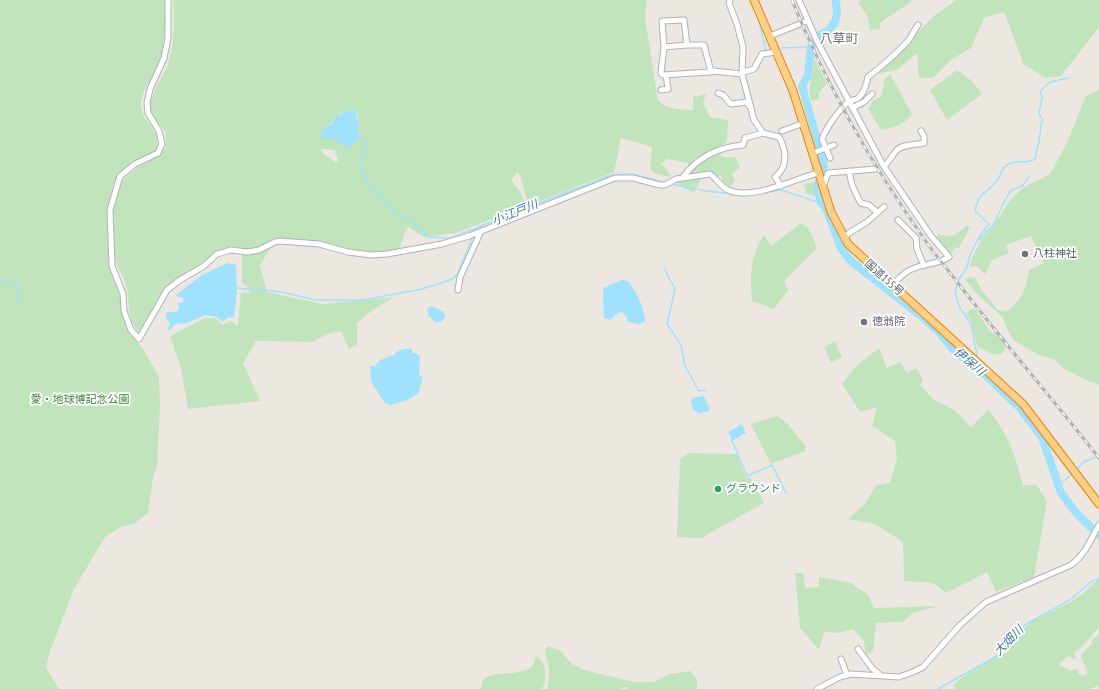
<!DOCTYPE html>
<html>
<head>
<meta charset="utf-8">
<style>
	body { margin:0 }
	canvas { display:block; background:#ece8e1 }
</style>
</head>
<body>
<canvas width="1099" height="689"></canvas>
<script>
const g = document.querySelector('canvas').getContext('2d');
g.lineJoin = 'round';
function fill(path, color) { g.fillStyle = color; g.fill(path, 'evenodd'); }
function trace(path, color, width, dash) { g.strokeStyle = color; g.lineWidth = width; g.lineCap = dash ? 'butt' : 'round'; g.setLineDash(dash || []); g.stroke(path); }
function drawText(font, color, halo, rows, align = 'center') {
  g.font = font + ' "PT Sans Narrow","Noto Sans JP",sans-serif'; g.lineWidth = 3.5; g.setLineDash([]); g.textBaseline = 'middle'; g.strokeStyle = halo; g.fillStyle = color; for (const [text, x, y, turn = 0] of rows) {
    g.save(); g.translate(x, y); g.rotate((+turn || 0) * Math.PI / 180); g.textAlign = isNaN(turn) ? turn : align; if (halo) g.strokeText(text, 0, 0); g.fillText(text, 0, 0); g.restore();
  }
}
fill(new Path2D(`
	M 0,0 L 165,0 L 166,6 C 165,24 165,44 160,61 C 155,76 141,88 141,106 C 142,122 164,132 156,150 L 127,167 L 118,175 L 113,186 L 107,212 L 108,256 L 111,274 L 121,295 L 121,306 L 131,335 L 143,349 L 159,377 L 160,406 L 157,467 L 153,477 L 148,513 L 135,523 L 121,527 L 105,537 L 74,589 L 49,654 L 46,668 L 59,689 L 0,689 Z
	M 173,0 L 647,0 L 645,18 L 658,100 C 664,109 683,110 693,110 L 693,97 L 706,94 L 703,103 L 710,117 L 728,120 L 727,142 L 717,149 L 722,157 L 735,157 L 740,168 L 732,173 L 735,181 L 730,187 L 722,181 L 721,176 L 702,176 L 694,193 L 676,183 L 677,181 L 689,179 L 688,163 L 667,159 L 660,164 L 664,166 L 670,175 L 669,177 L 654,173 L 650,169 L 652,147 L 621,138 L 614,172 L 528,206 C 524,194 524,182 518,172 L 511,180 L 520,191 L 526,206 L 456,233 L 424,237 L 408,227 C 403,234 402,243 399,251 L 372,253 L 349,251 L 326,243 L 281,240 L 275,238 L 269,240 L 270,249 L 260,265 L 267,292 L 322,304 L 395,297 L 374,309 L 357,323 L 357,344 L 349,349 L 341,331 L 327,334 L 313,342 L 256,341 L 243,363 L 260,401 L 188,409 L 181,368 L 170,336 L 205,318 L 216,318 L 222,325 L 230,321 L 238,326 L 241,292 L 249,293 L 250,288 L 242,283 L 242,253 L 251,249 L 230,249 L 216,252 L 199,266 L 164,288 L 139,334 C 125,312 131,307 126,285 C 124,277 118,270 116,262 C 111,239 107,195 126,177 C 137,166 153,158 166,149 L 166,132 L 150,113 C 151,88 162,82 169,61 C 174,44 175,18 173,0 ZM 351,109 L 355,110 L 360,123 L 358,131 L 360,139 L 347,148 L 336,139 L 319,137 L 322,136 L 323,129 L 344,111 L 349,113 ZM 323,149 L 335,150 L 338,161 L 335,162 C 331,158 324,155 321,150 Z
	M 861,0 L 910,0 L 912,1 L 880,23 L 880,29 L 870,30 L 868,17 L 858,2 Z
	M 956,0 L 1099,0 L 1099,27 L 1061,76 L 1046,78 L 1024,65 L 1004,12 L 984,18 L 971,48 L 952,59 L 933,78 L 919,78 L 917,53 L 897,70 L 876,74 L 935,15 Z
	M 814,58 L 827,84 L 819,92 L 819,99 L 811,101 C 807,85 814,74 814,58 Z
	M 957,70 L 972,81 L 982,94 L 947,120 L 930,90 Z
	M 890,74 L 912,114 C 906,124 893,128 881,130 L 868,109 L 872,101 C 883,98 883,90 884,80 Z
	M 1099,90 L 1099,385 L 1083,379 L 1063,368 L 1053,359 L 1039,355 L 1013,340 L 1002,317 L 976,293 L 965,279 L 970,277 L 975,278 L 982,291 L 998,310 L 1007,311 C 1021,302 1027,286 1029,270 L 1044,263 L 1031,236 L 1006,245 L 1009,253 L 992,260 L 985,274 L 976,266 L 970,267 L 972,258 L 982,239 L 991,229 L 1011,199 L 1023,188 L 1050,174 L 1067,143 L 1086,96 Z
	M 815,182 L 817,197 L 806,193 L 804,184 Z
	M 801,223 L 809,229 L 817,248 L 784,281 L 788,290 L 774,309 L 752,301 C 750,275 750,257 764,235 L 771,246 Z
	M 967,226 L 970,228 L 959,248 L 956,247 L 949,257 L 934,240 L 939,234 C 950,240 958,233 967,226 Z
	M 971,309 L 975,309 L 990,331 L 1001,338 L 1006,346 L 1002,354 L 992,354 L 977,346 L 970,319 L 966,314 Z
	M 835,341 L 842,357 L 831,363 L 824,347 Z
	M 879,348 L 887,368 L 900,362 L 907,373 L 916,368 L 923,380 L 920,385 L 933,399 L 954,410 L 971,427 L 988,410 C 1009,435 1015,455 1023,486 L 1036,484 L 1047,501 L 1034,577 L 996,592 L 987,572 L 946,593 L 933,583 L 904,581 L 903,542 L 875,524 L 848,519 L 865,504 L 876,485 L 890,483 L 897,459 L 895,441 L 872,426 L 877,407 L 860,412 L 842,384 L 856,366 Z
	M 777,416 L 788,424 L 806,447 L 805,451 L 771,464 L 751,424 Z
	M 689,453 L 737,454 L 746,478 L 750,477 L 764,503 L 701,538 L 677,537 L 680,459 Z
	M 795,573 L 803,573 L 805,586 L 807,588 L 819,587 L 819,577 L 851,583 L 868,595 L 874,608 L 940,606 L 914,612 L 903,622 L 876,623 L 873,651 L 866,655 L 864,641 L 853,629 L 839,633 L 824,632 L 819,650 L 800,628 Z
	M 1097,580 L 1099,580 L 1099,627 L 1082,647 L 1074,652 L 1076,660 L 1068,656 L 1059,664 L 1070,671 L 1078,669 L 1078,673 L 1084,676 L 1088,672 L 1081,658 L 1081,654 L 1092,644 L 1092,640 L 1099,634 L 1099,686 L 1089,689 L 954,689 L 953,685 L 976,667 L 1006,653 L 1012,639 L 1022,630 L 1033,621 L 1072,601 L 1085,592 Z
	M 548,646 L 559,650 L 572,664 L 584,670 L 634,682 L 654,682 L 670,674 L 690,671 C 696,675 698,683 697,689 L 628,689 L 625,687 L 621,689 L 548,689 L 549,669 L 545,650 Z
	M 537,656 C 546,662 548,680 542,689 L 481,689 C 481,665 514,680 531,667 C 534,665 534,659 537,656 Z`), '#c2e4bd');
fill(new Path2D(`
	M 351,109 L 355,110 L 357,119 L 360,121 L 358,131 L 360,139 L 347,148 L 331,138 L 319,139 L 322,136 L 323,129 L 332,123 L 336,116 L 340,116 L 344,111 L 350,112 Z
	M 227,263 L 236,265 L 237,292 L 234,317 L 227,318 L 222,322 L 217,317 L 205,315 L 187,323 L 176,324 L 170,330 L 167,330 L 170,324 L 166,319 L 166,313 L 178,311 L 179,307 L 177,303 L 182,303 L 184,300 L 183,298 L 178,297 L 176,295 L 202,275 Z
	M 622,280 L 628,281 C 636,291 645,308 645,321 C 638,327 636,322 628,322 L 626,316 L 622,312 L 616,314 L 611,320 L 604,318 L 603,288 Z
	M 431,306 L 444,312 L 445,317 L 441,322 L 435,322 L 429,317 L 427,309 Z
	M 412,349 L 412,353 L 416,353 L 420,357 L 419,376 L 423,377 L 418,394 L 407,400 L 390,405 L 384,402 L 371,381 L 370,366 L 375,366 L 380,360 L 394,355 C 397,349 405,349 412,349 Z
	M 704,396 L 710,409 L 707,412 L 703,412 L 699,414 L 693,410 L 691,401 L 693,398 Z
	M 742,424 L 746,433 L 732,441 L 728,432 Z`), '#a0e1fd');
trace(new Path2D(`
	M 750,0 L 755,11
	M 832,0 L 833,5
	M 758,18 L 766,51 L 772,50
	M 781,48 L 811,47
	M 360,138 L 366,145 L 359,166 C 366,181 387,209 402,216 C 411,221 421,228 428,237 L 451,238 L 477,228
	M 672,184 L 706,191 L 735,194
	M 751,195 L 781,190 L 821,203
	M 474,232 L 478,227 L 611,175 L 633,174 L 666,183
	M 979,240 L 993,225 L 1010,191 L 1022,186 L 1029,177
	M 664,268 L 675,289 L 667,324 L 681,345 L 685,366 L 699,391 L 706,390
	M 0,280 L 18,287 L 19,302
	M 237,288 L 282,292 L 315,300 L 363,300 L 422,289 L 453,279 L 458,273 L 472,238
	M 977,355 L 971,324 L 960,308 L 955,293 L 957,283 L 967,267 L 970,255 L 979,237 L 989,224 L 975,211 C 979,190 986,195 996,182 C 1002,175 1001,166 1011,163 C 1020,160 1026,164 1035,159 L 1039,141 L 1042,119 L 1039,113 L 1042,98 L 1040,91 L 1050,82 L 1068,78
	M 732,441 L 747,476 L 772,465 L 786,493
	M 1078,468 L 1085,461 L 1099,456
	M 1058,486 L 1072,474
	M 938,689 L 997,656 L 1005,647 L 1012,636 L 1025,625 L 1071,599 L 1092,581 L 1099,579`), '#a0e1fd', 1.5);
trace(new Path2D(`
	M 824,171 L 823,161 L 802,86 L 808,75 L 811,47 L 818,36 L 829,30 L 835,22 L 837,12 L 836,0
	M 819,181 L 818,190 L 821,203 L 826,208 L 841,248 L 851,261 L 920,315 L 938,331 L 957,354 L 974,364 L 1020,408 L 1042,437 L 1061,493 L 1077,514 L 1099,535`), '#a0e1fd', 8);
const minor = new Path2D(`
	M 168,0 L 168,38 L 164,58 L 150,89 L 147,103 L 148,113 L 159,131 L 162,144 L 158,153 L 135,164 L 120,176 L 110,210 L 112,266 L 123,294 L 124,311 L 131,330 L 139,339 L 167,290 L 180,280 L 204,266 L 217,254 L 231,250 L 248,252 L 259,250 L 275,242 L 280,241 L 319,244 L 348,252 L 371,255 L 387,254 L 442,244 L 469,236 L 615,178 L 633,178 L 660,185 L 665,185 L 676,179 L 710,174 C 716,178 721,187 728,190 C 752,201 794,179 818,173
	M 799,0 L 817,41 L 883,165 L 931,236 L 949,257 C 937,265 924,263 912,269 C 904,272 898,280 892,285
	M 770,36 L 807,21
	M 664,47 L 687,45
	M 711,72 L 704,45 L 687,45 L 684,20 L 662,21 L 664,47 L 661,73 L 663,75 L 711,72 L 713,71 L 742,74
	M 744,72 L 754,69 L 762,54 L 777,52
	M 661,90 L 668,89 L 666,75
	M 718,93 L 723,95 L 731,104 L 747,102 L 749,106
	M 852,108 L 864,102 L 872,94
	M 782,131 L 804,123
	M 763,133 L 779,137 C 787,151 788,167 775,177 L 781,186
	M 813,153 L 834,145
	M 830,158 L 822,139 C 826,128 839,110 848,102 C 851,100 854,100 857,99 C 864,94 866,85 868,77 C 882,66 896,54 908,41 C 912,36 914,30 918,25
	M 884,166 C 890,161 891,157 896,151 C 901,144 916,145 924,143 L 924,136 L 921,131
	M 849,171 L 852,185 L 859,200 L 861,203 L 869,205 L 877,212
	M 683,177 C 698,157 719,147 743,145 L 745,138 L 763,133 L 754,120 L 742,74 L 743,47 L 737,24 L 729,3 L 730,0
	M 823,187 L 828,173 L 876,169
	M 898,220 L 916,238 L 917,249 L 924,266
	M 844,239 L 849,233 L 867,222 L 884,207
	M 458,290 L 460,277 L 481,231
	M 858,649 L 872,668 L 880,675
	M 841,659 L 847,675
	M 817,689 L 840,677 L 851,674 L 899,677 L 913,672 L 923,667 L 960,625 L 986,602 L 1071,565 C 1086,554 1090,540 1099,525`);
const highway = new Path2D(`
	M 754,0 L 793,91 L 831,212 L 848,244 L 1023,404 L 1099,504`);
trace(minor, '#afb3b6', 7);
trace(highway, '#e88305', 9);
trace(minor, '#fff', 5);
trace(highway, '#facf8a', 7);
const rail = new Path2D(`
	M 792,0 C 827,87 873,167 927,243 C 937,257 948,270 958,283 C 1004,343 1053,399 1099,458`);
trace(rail, '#b0b1b2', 3);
trace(rail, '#fff', 1.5, [4.5]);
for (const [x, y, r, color] of [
	[1025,254,4,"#6b7280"],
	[864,322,4,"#6b7280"],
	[718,489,4,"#2e9e5b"]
]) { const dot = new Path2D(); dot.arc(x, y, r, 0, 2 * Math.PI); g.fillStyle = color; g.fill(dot); trace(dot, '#fff', 1.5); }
drawText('11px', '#5b616d', '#fff', [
	["八柱神社",1033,254],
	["徳翁院",872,322]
], 'left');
drawText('11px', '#5a5e62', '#fff', [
	["国道155号",884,278,42]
]);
drawText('11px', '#3d8436', '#fff', [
	["愛・地球博記念公園",80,400]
]);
drawText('11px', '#27864d', '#fff', [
	["グラウンド",726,489]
], 'left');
drawText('italic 12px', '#3a779d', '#fff', [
	["小江戸川",515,213,-22],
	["伊保川",969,362,40],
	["大畑川",1009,641,-46]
]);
drawText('13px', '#6b7074', '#fff', [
	["八草町",839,39]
]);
</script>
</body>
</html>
